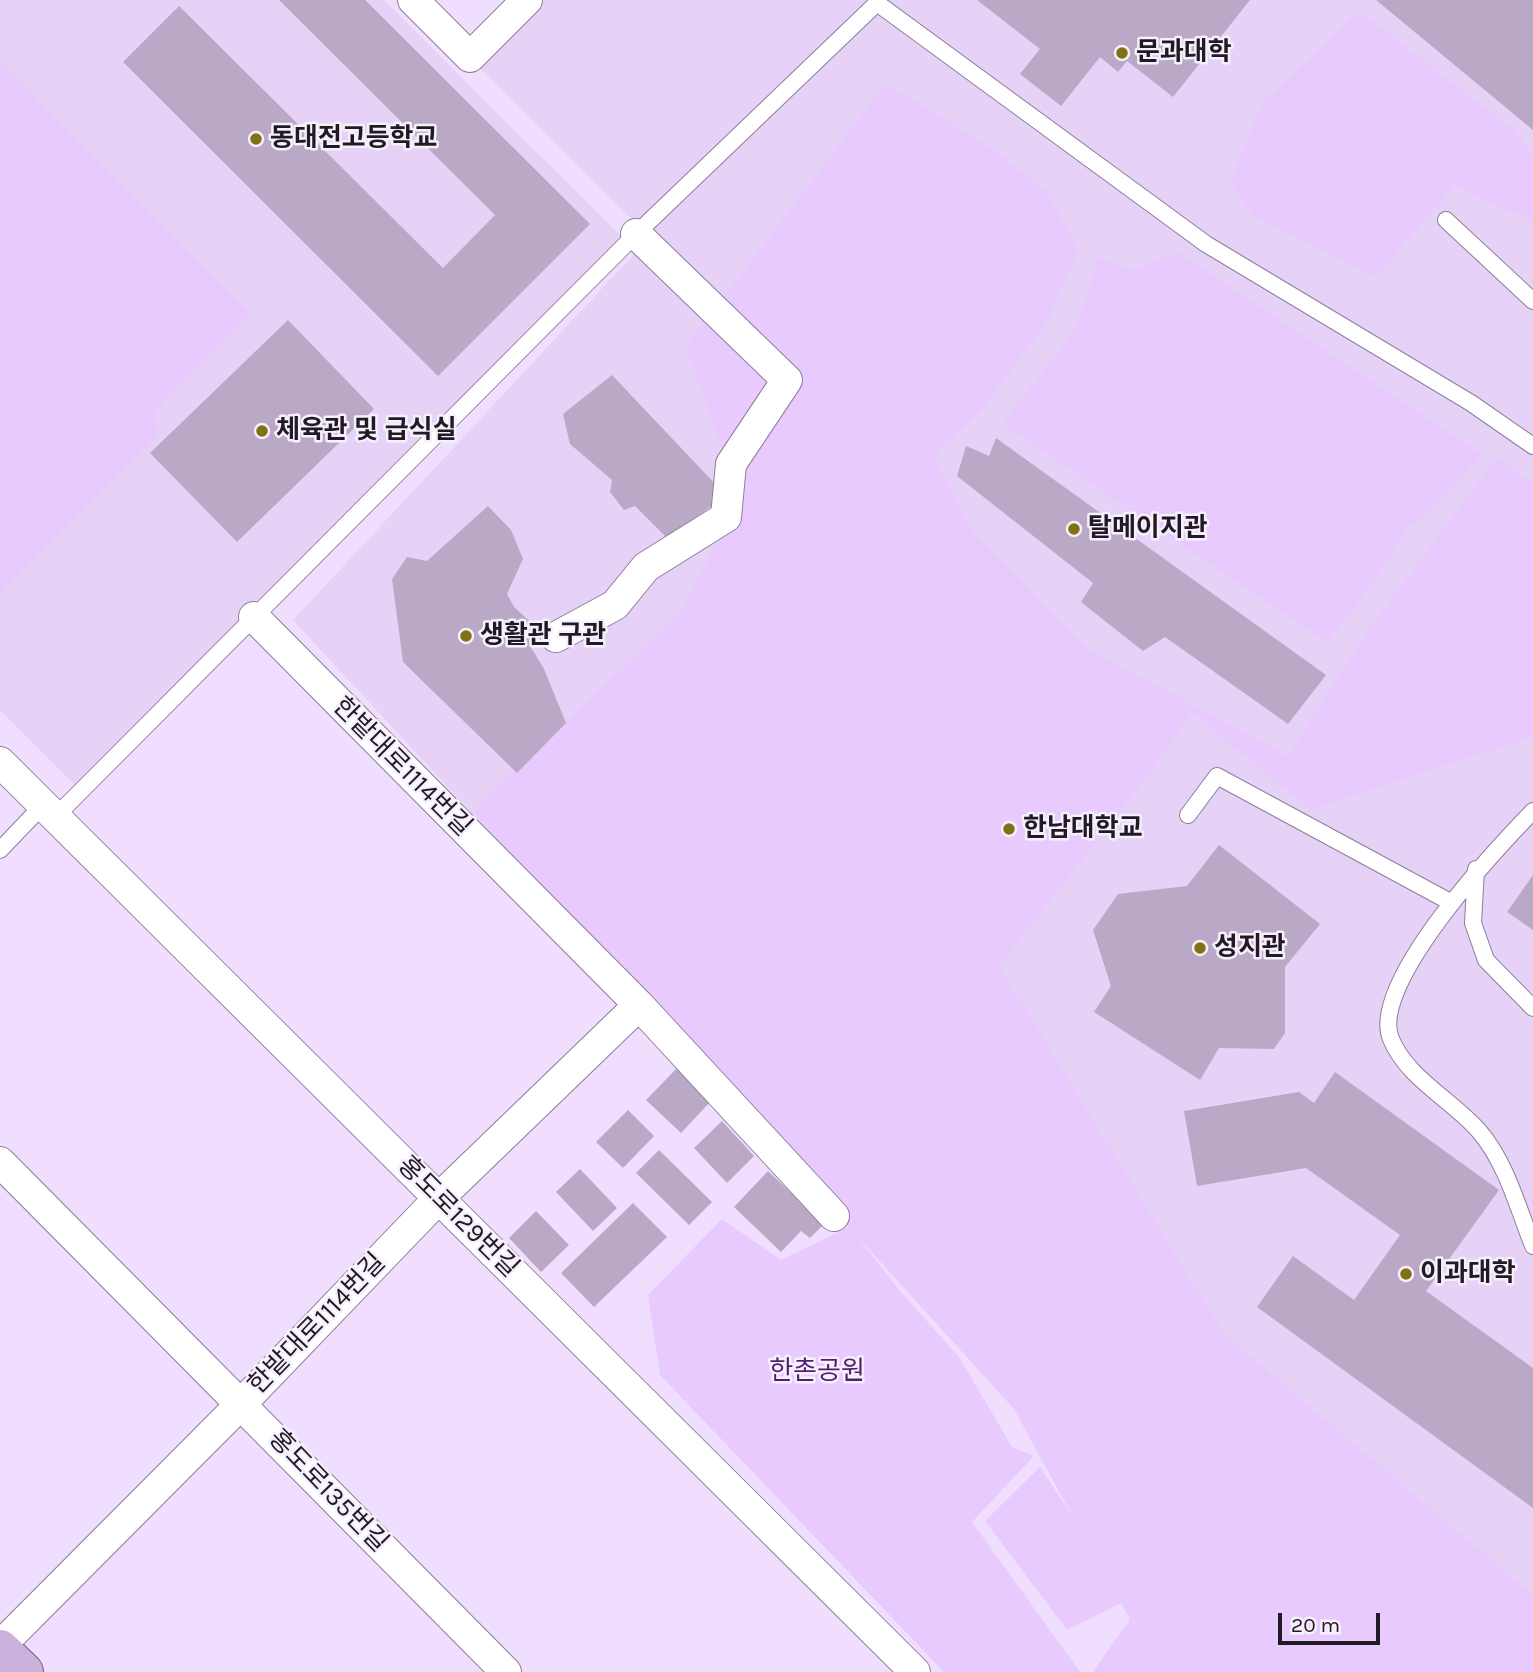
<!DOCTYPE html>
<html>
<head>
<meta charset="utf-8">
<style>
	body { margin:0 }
	#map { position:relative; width:1533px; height:1672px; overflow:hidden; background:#efdefd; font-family:Karla,sans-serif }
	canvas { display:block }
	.scale { position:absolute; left:1278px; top:1613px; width:102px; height:32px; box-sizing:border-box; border:4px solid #201a24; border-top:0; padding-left:9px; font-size:21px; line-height:24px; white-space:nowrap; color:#201a24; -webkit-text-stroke:5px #f7f0fc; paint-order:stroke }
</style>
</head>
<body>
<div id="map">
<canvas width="1533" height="1672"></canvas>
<div class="scale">20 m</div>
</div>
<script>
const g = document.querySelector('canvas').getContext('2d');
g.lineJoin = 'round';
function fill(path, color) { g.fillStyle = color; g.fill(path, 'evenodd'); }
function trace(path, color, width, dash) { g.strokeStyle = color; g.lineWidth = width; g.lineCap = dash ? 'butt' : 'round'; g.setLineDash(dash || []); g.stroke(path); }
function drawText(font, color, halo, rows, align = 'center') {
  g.font = font + ' Karla,"Noto Sans KR",sans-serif'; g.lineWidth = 5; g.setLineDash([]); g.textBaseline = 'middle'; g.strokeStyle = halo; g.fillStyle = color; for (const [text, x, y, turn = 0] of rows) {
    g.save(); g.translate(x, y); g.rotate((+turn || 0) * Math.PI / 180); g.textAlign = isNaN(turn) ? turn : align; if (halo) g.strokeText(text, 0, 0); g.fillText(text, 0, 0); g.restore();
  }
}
fill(new Path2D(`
	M 0,0 L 384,0 L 622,237 L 75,785 L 0,710 Z
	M 544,0 L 1533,0 L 1533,1672 L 1134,1624 L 1015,1409 L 679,1037 L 293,620 L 650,237 L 478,67 Z`), '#e7d2f7');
fill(new Path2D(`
	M 1359,11 L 1515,131 L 1533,153 L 1533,222 L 1455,185 L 1376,277 L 1253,216 L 1230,182 L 1263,103 Z
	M 0,62 L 251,314 L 155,411 L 159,435 L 0,594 Z
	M 886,83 L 996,151 L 1048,193 L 1078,250 L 1048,321 L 983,408 L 933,457 L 972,531 L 1089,649 L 1288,756 L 1364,636 L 1497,457 L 1533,483 L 1533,737 L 1310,810 L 1192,712 L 1147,777 L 999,966 L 1224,1334 L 1533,1595 L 1533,1672 L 1093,1672 L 1130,1619 L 1121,1603 L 1067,1630 L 985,1521 L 1040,1467 L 1073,1517 L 1014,1409 L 856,1235 L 899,1290 L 959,1357 L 1012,1447 L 1034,1456 L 972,1522 L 1080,1672 L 944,1672 L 660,1375 L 648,1295 L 722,1219 L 781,1260 L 849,1227 L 473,811 L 679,613 L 740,502 L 686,347 Z
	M 1177,252 L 1482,454 L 1440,502 L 1408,529 L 1371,586 L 1327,642 L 1002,424 L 1076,328 L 1098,257 L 1133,271 Z`), '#e8caff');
fill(new Path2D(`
	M 279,0 L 365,0 L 590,224 L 438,376 L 123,62 L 179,6 L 443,268 L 495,215 Z
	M 977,0 L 1250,0 L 1173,97 L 1127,61 L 1118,72 L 1100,57 L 1061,106 L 1020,74 L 1040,49 Z
	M 1376,0 L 1533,0 L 1533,130 Z
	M 288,320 L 374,409 L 237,542 L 150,453 Z
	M 612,375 L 718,487 L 717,502 L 667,538 L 635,506 L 624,510 L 610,492 L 612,480 L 570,444 L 563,414 Z
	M 996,438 L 1326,675 L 1288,724 L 1165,637 L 1143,651 L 1081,602 L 1093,583 L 957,476 L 966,446 L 989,456 Z
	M 488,506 L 511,530 L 523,559 L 507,594 L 514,607 L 537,628 L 529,644 L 544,669 L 566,723 L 517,773 L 403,662 L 392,579 L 407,557 L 427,561 Z
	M 1219,845 L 1320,924 L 1285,967 L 1285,1033 L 1274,1049 L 1219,1048 L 1200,1080 L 1094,1012 L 1111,986 L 1093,930 L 1118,894 L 1187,886 Z
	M 1533,875 L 1533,930 L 1507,912 Z
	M 678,1067 L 712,1100 L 681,1133 L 646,1100 Z
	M 1335,1072 L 1499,1190 L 1426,1291 L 1533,1368 L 1533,1508 L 1257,1307 L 1293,1256 L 1354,1300 L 1400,1235 L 1306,1168 L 1197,1186 L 1184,1111 L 1299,1092 L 1314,1103 Z
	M 628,1110 L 654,1136 L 623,1168 L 596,1142 Z
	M 722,1121 L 754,1156 L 727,1183 L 694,1148 Z
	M 659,1150 L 712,1202 L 689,1225 L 636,1173 Z
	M 580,1169 L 617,1208 L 593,1231 L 556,1192 Z
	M 768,1171 L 824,1224 L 810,1238 L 801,1231 L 781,1252 L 734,1207 Z
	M 633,1203 L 667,1237 L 594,1307 L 561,1273 Z
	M 536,1211 L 569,1245 L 541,1272 L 509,1238 Z`), '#baa9c6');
const lane = new Path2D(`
	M 1446,220 L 1533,301
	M 1533,811 C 1497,848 1368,985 1391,1039 C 1407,1078 1452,1100 1479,1131 C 1506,1162 1518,1208 1533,1246
	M 1188,815 L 1217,776 L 1452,903
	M 56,816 L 636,234 L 877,3 L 1206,244 L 1471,403 L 1533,446
	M 0,850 L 43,805
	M 1476,869 L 1473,923 L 1486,960 L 1533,1008`);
const street = new Path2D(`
	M 413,0 L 470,57 L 527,0
	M 254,617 L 639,1005 L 834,1216
	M 556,637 L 615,605 L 646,567 L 726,517 L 731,464 L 787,380 L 636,234
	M 0,762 L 915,1672
	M 0,1162 L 506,1672
	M 0,1646 L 242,1403 L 439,1198 L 639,1005`);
const primary = new Path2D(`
	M 0,1649 L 24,1672`);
trace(lane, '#8d7d99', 18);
trace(street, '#8d7d99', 32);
trace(primary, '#785c8d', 40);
trace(lane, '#fff', 16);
trace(street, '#fff', 30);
trace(primary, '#cbb2dc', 38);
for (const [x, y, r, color] of [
	[1122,53,7,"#807214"],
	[256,139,7,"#807214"],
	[262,431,7,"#807214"],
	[1074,529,7,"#807214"],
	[466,636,7,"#807214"],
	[1009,829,7,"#807214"],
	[1200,948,7,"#807214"],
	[1406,1274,7,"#807214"]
]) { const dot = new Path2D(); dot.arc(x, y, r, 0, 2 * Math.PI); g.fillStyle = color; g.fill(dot); trace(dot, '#f7f0fc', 2.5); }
drawText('bold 26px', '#201a24', '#f7f0fc', [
	["문과대학",1136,53],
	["동대전고등학교",270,139],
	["체육관 및 급식실",276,431],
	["탈메이지관",1088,529],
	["생활관 구관",480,636],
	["한남대학교",1023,829],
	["성지관",1214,948],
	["이과대학",1420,1274]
], 'left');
drawText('26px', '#201a24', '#f7f0fc', [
	["한밭대로1114번길",402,767,45],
	["홍도로129번길",458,1217,45],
	["한밭대로1114번길",317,1324,-46],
	["홍도로135번길",328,1491,46]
]);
drawText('26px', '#511f6c', '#f7f0fc', [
	["한촌공원",817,1372]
]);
</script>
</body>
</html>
